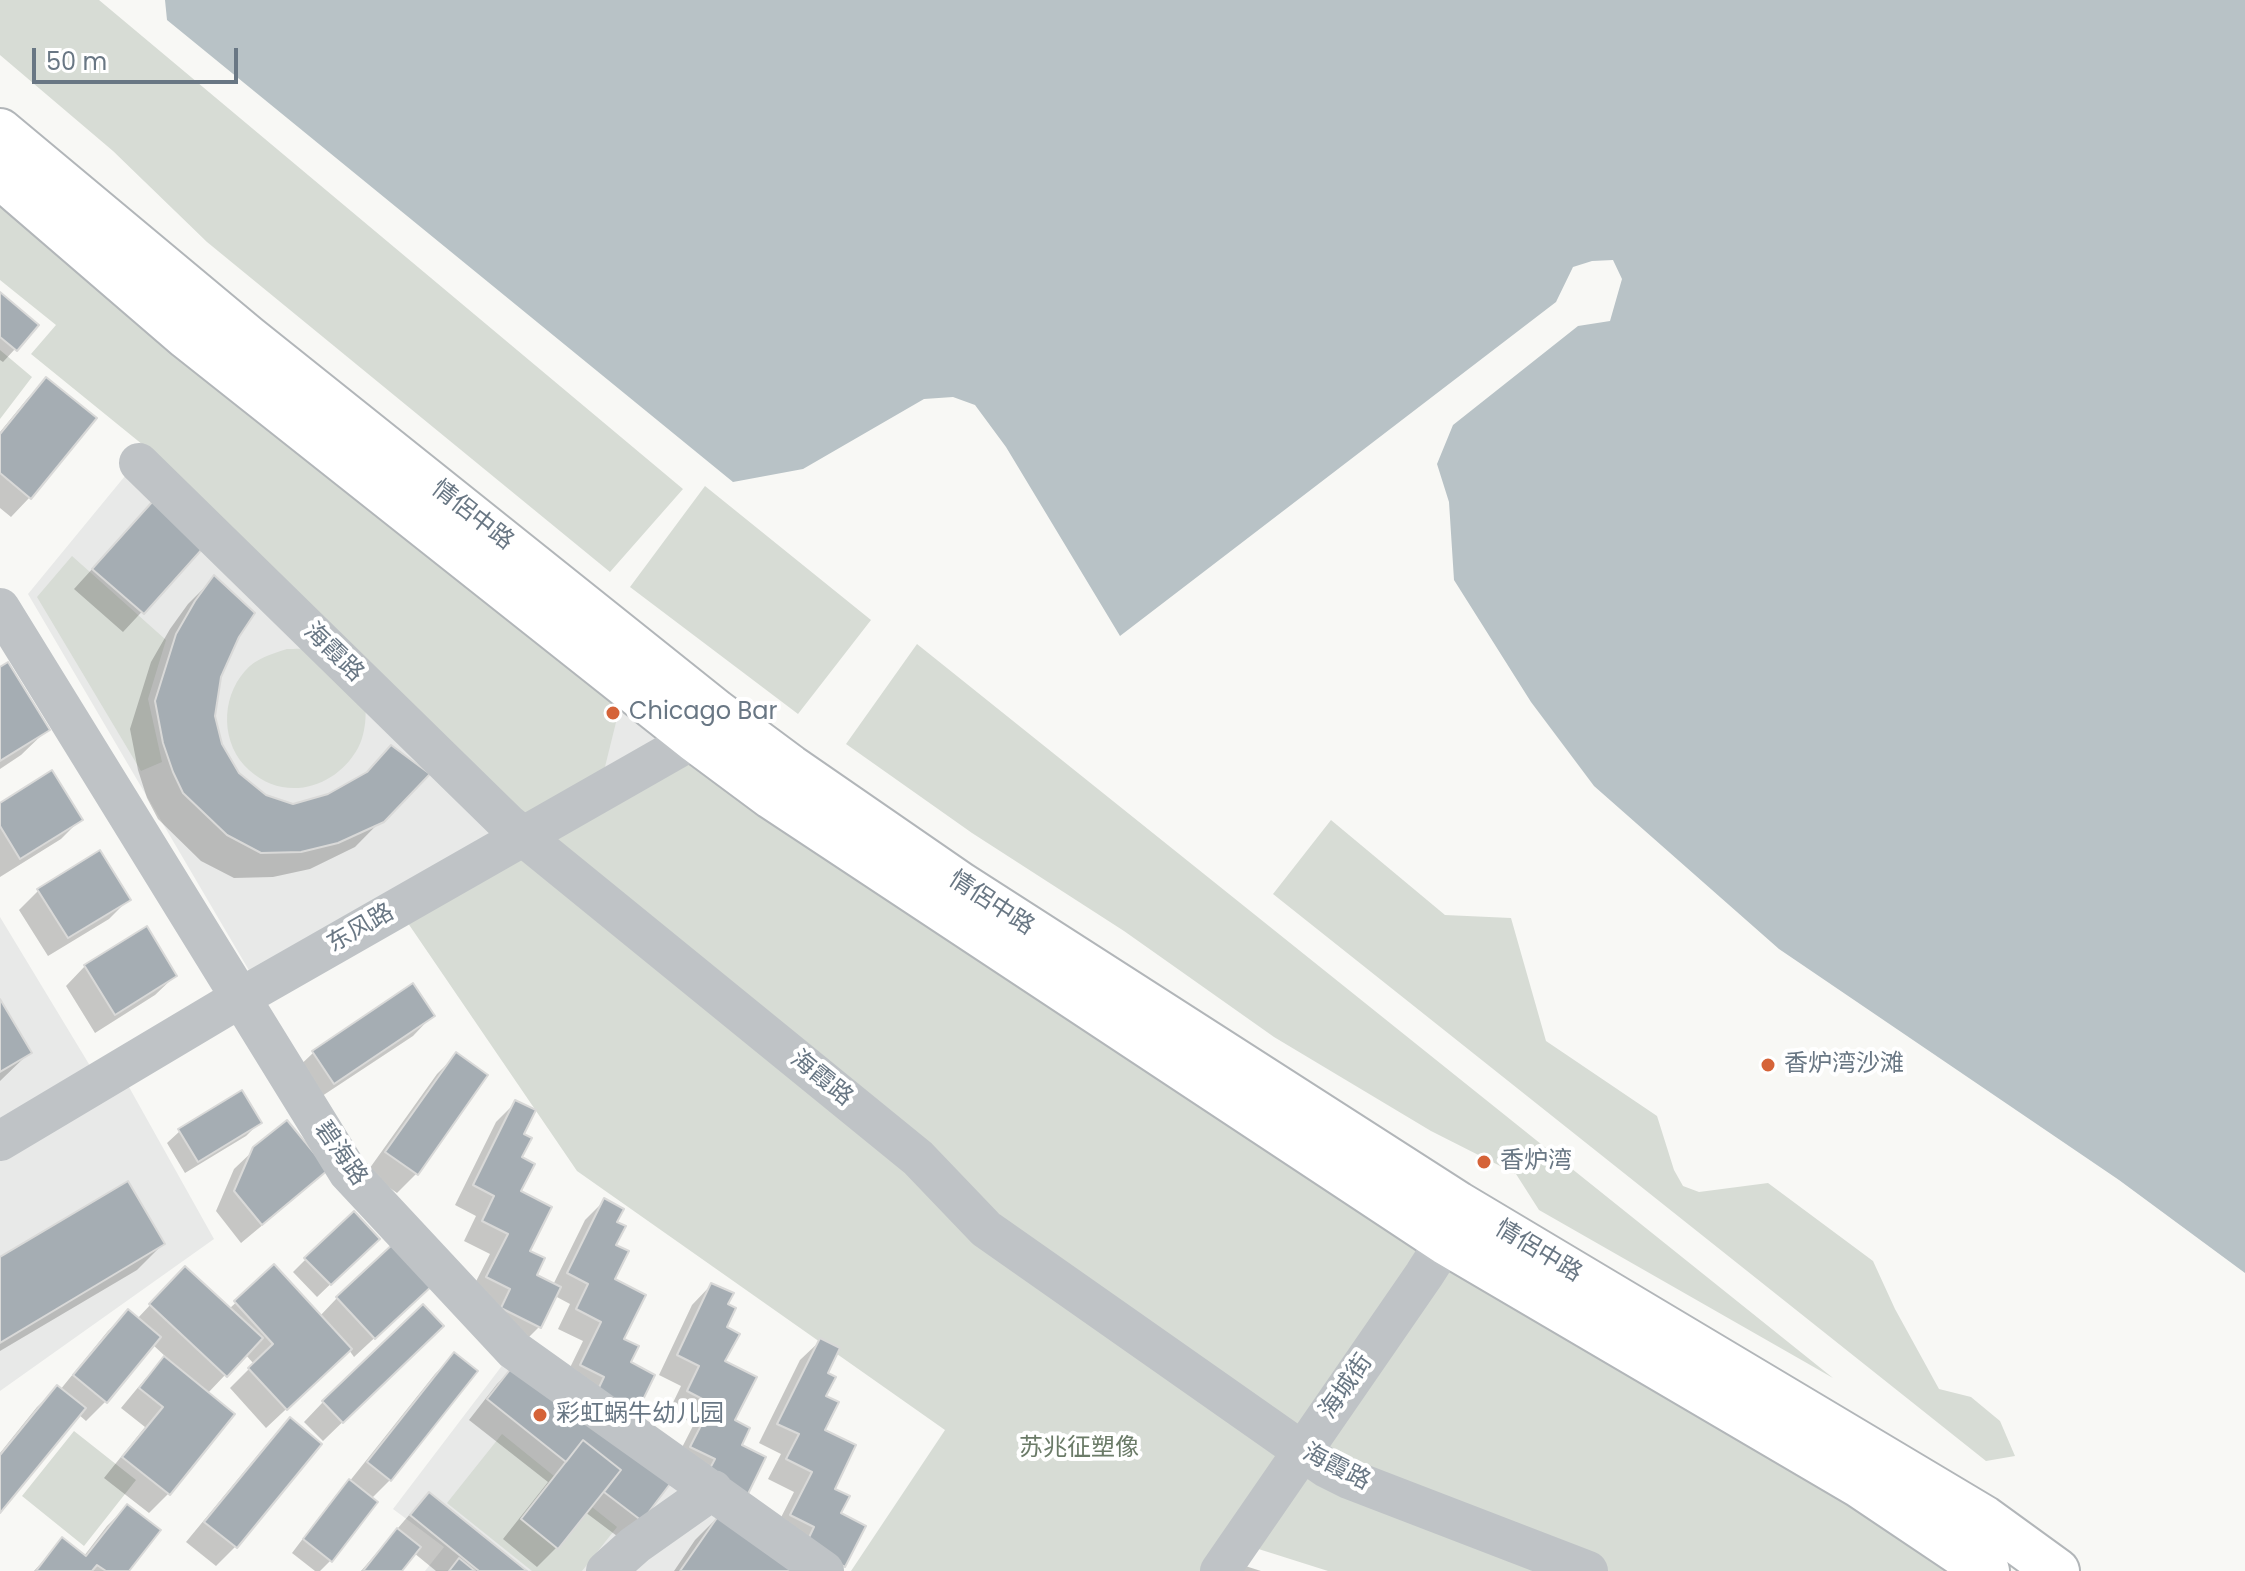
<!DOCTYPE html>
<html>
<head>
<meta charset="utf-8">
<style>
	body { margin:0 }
	#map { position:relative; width:2245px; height:1571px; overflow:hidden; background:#f8f8f5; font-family:Poppins,sans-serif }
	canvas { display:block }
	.scale { position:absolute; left:32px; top:48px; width:206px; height:36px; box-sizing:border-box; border:4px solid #697784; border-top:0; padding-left:10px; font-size:24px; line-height:28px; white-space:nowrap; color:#697784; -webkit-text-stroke:6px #fff; paint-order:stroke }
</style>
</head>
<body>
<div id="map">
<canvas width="2245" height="1571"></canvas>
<div class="scale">50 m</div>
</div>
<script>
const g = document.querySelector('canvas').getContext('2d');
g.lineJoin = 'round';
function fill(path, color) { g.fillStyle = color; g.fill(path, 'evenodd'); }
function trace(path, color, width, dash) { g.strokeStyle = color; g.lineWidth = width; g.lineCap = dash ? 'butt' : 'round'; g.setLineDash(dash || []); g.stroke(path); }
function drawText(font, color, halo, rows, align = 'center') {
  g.font = font + ' Poppins,"Noto Sans SC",sans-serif'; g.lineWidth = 8; g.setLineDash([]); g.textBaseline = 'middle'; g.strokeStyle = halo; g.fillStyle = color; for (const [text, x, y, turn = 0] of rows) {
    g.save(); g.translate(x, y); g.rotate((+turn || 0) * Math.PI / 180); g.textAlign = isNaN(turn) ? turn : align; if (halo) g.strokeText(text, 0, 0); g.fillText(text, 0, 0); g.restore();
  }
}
fill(new Path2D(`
	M 217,364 L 690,738 L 257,984 L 28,594 Z
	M 0,917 L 98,1079 L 0,1138 Z
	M 120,1071 L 214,1239 L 0,1391 L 0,1142 Z
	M 520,1342 L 713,1489 L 602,1571 L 425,1571 L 444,1547 L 393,1509 Z
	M 712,1493 L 821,1571 L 610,1571 Z`), '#e8e9e8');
fill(new Path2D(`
	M 0,0 L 99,0 L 683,489 L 610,572 L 207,242 L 113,151 L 0,55 Z
	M 0,179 L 623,694 L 602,779 L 523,823 L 164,462 L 31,354 L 56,325 L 0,280 Z
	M 0,350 L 32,377 L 0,419 Z
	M 705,486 L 871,620 L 798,714 L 630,587 Z
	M 72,556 L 166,640 L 148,699 L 162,762 L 141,771 L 37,597 Z
	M 917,644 L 1833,1378 L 1539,1210 L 1516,1174 L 1431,1131 L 1274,1037 L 1124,931 L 972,833 L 846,744 Z
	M 287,649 C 294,649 306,648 312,650 C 320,654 328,665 335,671 C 341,676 358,688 362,695 C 369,708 365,736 358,748 C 336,788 285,803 249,770 C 221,745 220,699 245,671 C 256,658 272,654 287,649 Z
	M 693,741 L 1442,1242 L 1301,1450 L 988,1227 L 526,837 Z
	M 1331,820 L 1445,915 L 1511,918 L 1546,1041 L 1657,1116 L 1674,1170 L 1683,1186 L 1699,1192 L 1768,1183 L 1873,1261 L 1895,1309 L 1939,1389 L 1971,1397 L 2000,1421 L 2015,1456 L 1986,1461 L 1273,894 Z
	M 523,838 L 1291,1445 L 1204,1571 L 851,1571 L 945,1430 L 577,1171 L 399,910 Z
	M 1446,1244 L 1956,1571 L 1593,1571 L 1303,1452 Z
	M 74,1431 L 136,1480 L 84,1546 L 22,1496 Z
	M 502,1434 L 554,1476 L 521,1519 L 558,1548 L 592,1507 L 617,1527 L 582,1571 L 532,1571 L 447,1503 Z
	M 1304,1465 L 1545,1571 L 1328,1571 L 1249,1546 Z`), '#d7dcd5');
fill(new Path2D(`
	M 165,0 L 2245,0 L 2245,1273 L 2119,1180 L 1779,949 L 1594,786 L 1531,702 L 1454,580 L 1449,502 L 1437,464 L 1453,425 L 1578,326 L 1610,321 L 1622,279 L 1613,260 L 1592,261 L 1573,267 L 1556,302 L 1120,636 L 1006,447 L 975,405 L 953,397 L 924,399 L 803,469 L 733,482 L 167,20 Z`), '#b8c2c6');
fill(new Path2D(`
	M 0,295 L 15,349 L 3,362 L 0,360 Z
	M 46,379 L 30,497 L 11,517 L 0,508 L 0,432 L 27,399 Z
	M 134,523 L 202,547 L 123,632 L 74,589 Z
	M 214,578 L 238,636 L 219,676 L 213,716 L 221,745 L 237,774 L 266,797 L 293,806 L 329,795 L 363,777 L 427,774 L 355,847 L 310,869 L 273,877 L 234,878 L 201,861 L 158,819 L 147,798 L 138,770 L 130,729 L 151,662 L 170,629 L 188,604 Z
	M 0,669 L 47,730 L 21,755 L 0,769 Z
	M 0,805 L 80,820 L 61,839 L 0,877 Z
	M 39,890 L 128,900 L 109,919 L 48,956 L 19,910 Z
	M 85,966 L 175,976 L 155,995 L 95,1033 L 66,986 Z
	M 412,986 L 432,1016 L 413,1036 L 313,1102 L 293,1072 L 313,1053 Z
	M 0,1003 L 29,1053 L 0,1081 Z
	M 456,1055 L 416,1174 L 397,1193 L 367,1172 L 437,1074 Z
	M 516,1102 L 521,1135 L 518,1192 L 528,1252 L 534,1275 L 553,1285 L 585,1220 L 604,1201 L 615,1223 L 612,1280 L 621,1339 L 628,1363 L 633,1415 L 668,1485 L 621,1539 L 585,1512 L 557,1547 L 537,1567 L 503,1539 L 548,1482 L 469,1420 L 497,1384 L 516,1365 L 562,1384 L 583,1341 L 558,1329 L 570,1304 L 555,1296 L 539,1327 L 520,1346 L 468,1297 L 490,1254 L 464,1241 L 476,1216 L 455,1205 L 496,1122 Z
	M 259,1123 L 246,1136 L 185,1173 L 167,1143 L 180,1131 Z
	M 255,1149 L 325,1170 L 306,1189 L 241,1243 L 216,1211 L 234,1169 Z
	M 163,1244 L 137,1270 L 0,1351 L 0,1260 Z
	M 365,1251 L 317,1297 L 293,1272 L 306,1259 Z
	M 274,1267 L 319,1317 L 337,1298 L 412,1303 L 354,1357 L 349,1350 L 266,1428 L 230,1388 L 254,1364 L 245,1354 L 207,1394 L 232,1414 L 168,1494 L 149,1513 L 104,1478 L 145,1427 L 121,1408 L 145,1379 L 166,1357 L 152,1344 L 105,1402 L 86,1421 L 78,1414 L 0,1510 L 0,1453 L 37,1407 L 57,1388 L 60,1390 L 108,1331 L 128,1312 L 137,1319 L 166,1288 L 229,1309 Z
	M 711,1285 L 726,1305 L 723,1362 L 732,1421 L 739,1446 L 744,1497 L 772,1535 L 794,1492 L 768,1479 L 781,1454 L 759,1443 L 800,1360 L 820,1341 L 825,1374 L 822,1431 L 832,1490 L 839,1514 L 843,1565 L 838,1571 L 674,1571 L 695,1540 L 721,1514 L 672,1467 L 694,1424 L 669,1411 L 681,1386 L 659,1375 L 692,1305 Z
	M 422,1345 L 323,1441 L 304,1422 L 323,1402 Z
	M 454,1355 L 390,1480 L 371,1499 L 331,1560 L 320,1571 L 315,1571 L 292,1553 L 336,1495 L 349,1482 L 435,1374 Z
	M 290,1420 L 319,1444 L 235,1547 L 216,1566 L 186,1542 L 271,1439 Z
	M 429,1495 L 524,1571 L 436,1571 L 414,1553 L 400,1571 L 361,1571 L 410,1514 Z
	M 127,1506 L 126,1571 L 34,1571 L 62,1540 L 84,1556 L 107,1526 Z
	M 1236,1563 L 1261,1571 L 1229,1571 Z`), '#0003');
const building = new Path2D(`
	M 0,292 L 39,325 L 17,351 L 0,337 Z
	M 46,377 L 97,418 L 31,499 L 0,473 L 0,434 Z
	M 153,501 L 204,547 L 144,614 L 92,569 Z
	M 214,575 L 255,613 L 239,637 L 221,677 L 215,716 L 222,744 L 239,773 L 266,795 L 293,804 L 328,794 L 367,772 L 391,745 L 430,774 L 384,822 L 338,843 L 301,852 L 261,853 L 227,835 L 183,793 L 173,772 L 163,743 L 155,701 L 176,634 L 195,601 Z
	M 8,662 L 50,730 L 0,761 L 0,667 Z
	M 52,770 L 83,820 L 20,859 L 0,826 L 0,803 Z
	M 100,850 L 131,900 L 68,938 L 37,889 Z
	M 147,926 L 177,976 L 115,1015 L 84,965 Z
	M 413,983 L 435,1016 L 334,1084 L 312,1051 Z
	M 0,999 L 32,1053 L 0,1072 Z
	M 456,1052 L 488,1075 L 418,1175 L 385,1152 Z
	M 242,1090 L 262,1123 L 198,1162 L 178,1129 Z
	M 515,1100 L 536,1110 L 524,1134 L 532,1138 L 522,1157 L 535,1164 L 521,1191 L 552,1207 L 530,1251 L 545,1258 L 537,1275 L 561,1287 L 541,1328 L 501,1308 L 510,1289 L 486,1277 L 508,1234 L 482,1221 L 494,1196 L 473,1185 Z
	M 287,1120 L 328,1170 L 262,1225 L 234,1191 L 253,1147 Z
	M 128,1181 L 165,1244 L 0,1343 L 0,1257 Z
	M 604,1198 L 624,1209 L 617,1222 L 626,1226 L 616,1245 L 629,1251 L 615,1279 L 646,1295 L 624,1339 L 639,1346 L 631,1362 L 655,1375 L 635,1416 L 595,1396 L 604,1377 L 580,1365 L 601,1322 L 576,1309 L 588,1284 L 567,1273 Z
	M 354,1211 L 380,1239 L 331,1285 L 304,1258 Z
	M 395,1242 L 434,1284 L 375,1339 L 336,1297 Z
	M 274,1264 L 352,1349 L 287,1410 L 248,1368 L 273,1344 L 234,1301 Z
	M 185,1266 L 263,1338 L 227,1377 L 149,1304 Z
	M 711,1283 L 734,1293 L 728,1304 L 736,1308 L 727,1327 L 740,1334 L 725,1361 L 757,1377 L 735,1420 L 750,1428 L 742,1445 L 766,1457 L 746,1498 L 705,1478 L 715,1459 L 690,1447 L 712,1404 L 687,1391 L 699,1366 L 677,1355 Z
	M 423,1304 L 444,1326 L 343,1423 L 322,1401 Z
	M 128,1309 L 161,1337 L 107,1403 L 73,1375 Z
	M 820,1338 L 840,1348 L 828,1373 L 836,1377 L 826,1396 L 839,1402 L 825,1430 L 856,1445 L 835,1489 L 850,1496 L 841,1513 L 866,1526 L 845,1567 L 805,1546 L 814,1527 L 790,1515 L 812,1472 L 786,1459 L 799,1434 L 777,1424 Z
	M 454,1352 L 478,1371 L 391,1481 L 367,1462 Z
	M 164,1356 L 235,1414 L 170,1495 L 122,1457 L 163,1407 L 139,1388 Z
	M 516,1362 L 670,1484 L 642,1521 L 604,1492 L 621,1470 L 583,1440 L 566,1462 L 487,1399 Z
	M 57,1385 L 86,1408 L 0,1513 L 0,1455 Z
	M 290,1417 L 322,1444 L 237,1548 L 204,1522 Z
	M 583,1440 L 621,1470 L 558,1549 L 521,1519 Z
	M 349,1479 L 378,1502 L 332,1562 L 303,1539 Z
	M 429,1492 L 527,1571 L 479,1571 L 410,1515 Z
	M 127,1504 L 161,1530 L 129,1571 L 106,1571 L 97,1565 L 92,1571 L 36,1571 L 62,1537 L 86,1556 Z
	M 721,1512 L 807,1571 L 680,1571 Z
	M 397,1528 L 421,1547 L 402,1571 L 363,1571 Z
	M 459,1558 L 475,1571 L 449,1571 Z`);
fill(building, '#a5adb3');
trace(building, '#d9d9d8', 2);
const highway = new Path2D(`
	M 0,131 L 248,338 L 716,712 L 790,767 L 961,885 L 1458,1204 L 1984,1518 L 2057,1571
	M 0,176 L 187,337 L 694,739 L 772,797 L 1445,1242 L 1859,1485 L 1987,1571`);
trace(highway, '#b2b6b9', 48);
trace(new Path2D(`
	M 139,463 L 508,824 L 918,1158 L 986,1229 L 1325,1467 L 1349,1479 L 1588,1571
	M 0,608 L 348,1172 L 514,1350 L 824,1571
	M 0,1141 L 240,998 L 694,739 L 713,716
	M 606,1571 L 635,1545 L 713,1490
	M 1220,1571 L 1424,1275 L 1445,1242`), '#bfc3c6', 40);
trace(highway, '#fff', 44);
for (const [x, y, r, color] of [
	[613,713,8,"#d56338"],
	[1768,1065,8,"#d56338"],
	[1484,1162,8,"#d56338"],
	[540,1415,8,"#d56338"]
]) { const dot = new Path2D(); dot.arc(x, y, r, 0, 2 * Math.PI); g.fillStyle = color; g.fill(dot); trace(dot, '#fff', 3); }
drawText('24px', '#697784', '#fff', [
	["情侶中路",472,516,38],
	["海霞路",333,653,44],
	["情侶中路",991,904,33],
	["东风路",361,929,-30],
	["海霞路",821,1079,39],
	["碧海路",340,1154,55],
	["情侶中路",1538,1252,31],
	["海城街",1347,1387,-55],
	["海霞路",1336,1468,27]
]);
drawText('24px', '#697784', '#fff', [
	["Chicago Bar",629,713],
	["香炉湾沙滩",1784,1065],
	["香炉湾",1500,1162],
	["彩虹蜗牛幼儿园",556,1415]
], 'left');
drawText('24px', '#6b7b68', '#fff', [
	["苏兆征塑像",1079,1449]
]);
</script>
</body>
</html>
